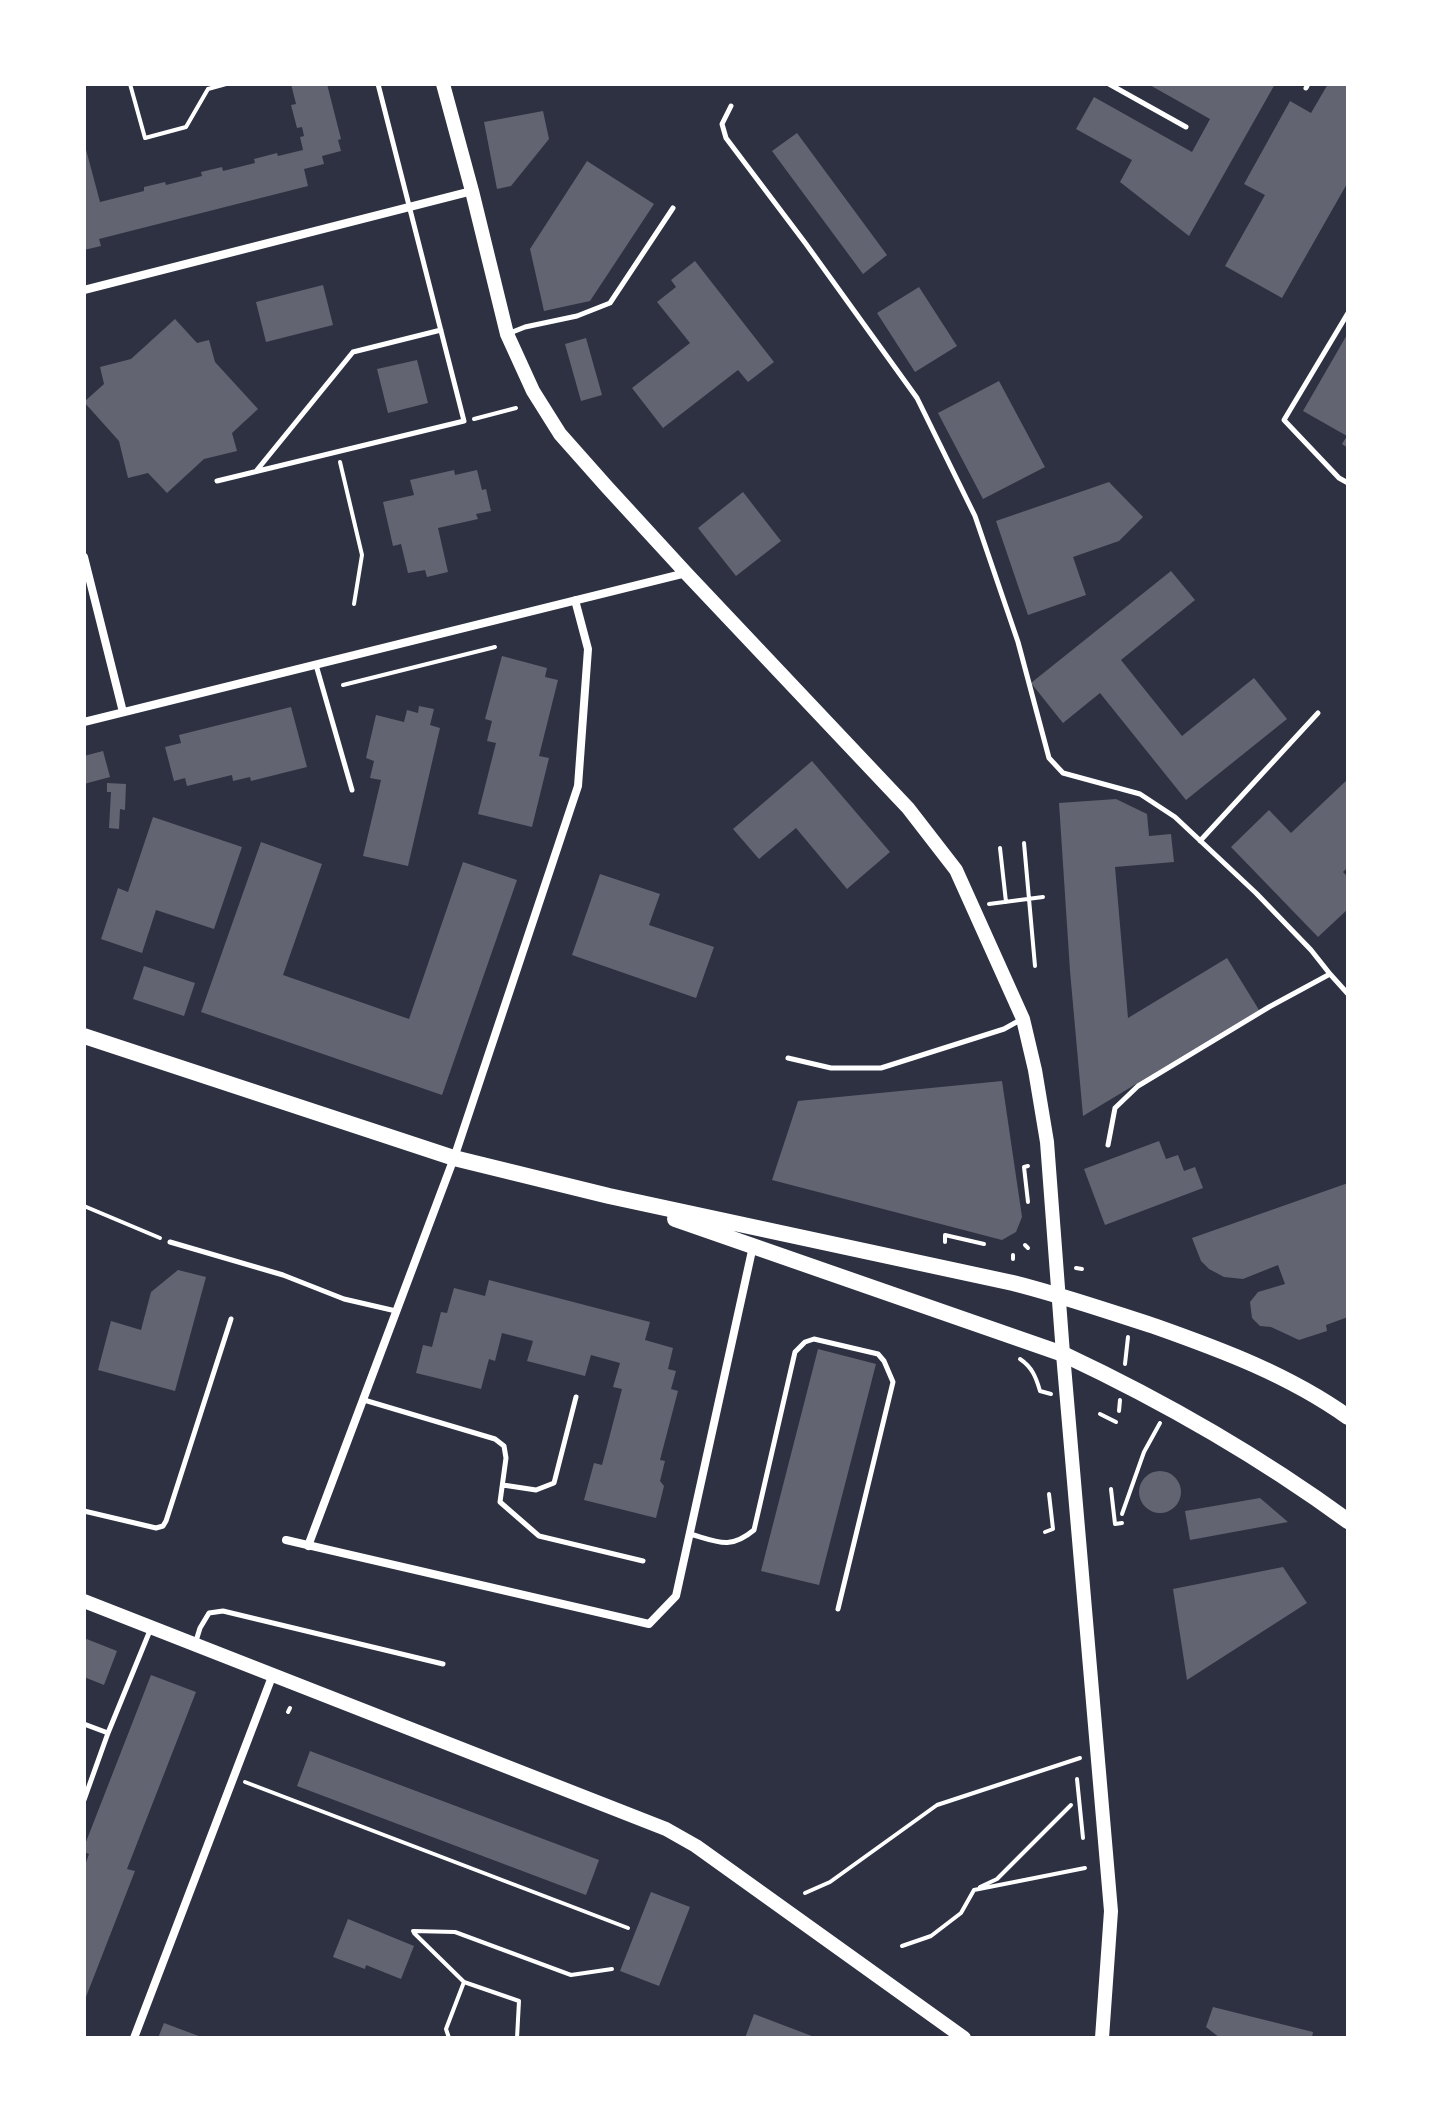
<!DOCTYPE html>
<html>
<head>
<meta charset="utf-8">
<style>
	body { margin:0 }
	#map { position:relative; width:1432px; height:2122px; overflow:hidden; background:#2d3142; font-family:Lato,sans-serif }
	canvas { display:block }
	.frame { position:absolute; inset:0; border:86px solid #fff; pointer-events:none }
</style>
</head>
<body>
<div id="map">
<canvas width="1432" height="2122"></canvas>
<div class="frame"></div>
</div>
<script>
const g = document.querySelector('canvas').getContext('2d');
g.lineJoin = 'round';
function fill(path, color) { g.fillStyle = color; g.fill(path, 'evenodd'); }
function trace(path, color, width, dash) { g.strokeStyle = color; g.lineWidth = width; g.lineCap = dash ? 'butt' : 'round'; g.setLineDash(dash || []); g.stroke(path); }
fill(new Path2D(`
	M 291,84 L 327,84 L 341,139 L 338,140 L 341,151 L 322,156 L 324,164 L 304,169 L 308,186 L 99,239 L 101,246 L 84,250 L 84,142 L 100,202 L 144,191 L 144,187 L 165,182 L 166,185 L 202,176 L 201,172 L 222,167 L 223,171 L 255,163 L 254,159 L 277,153 L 278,156 L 303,150 L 300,137 L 304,136 L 302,127 L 297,128 L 291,105 L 296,104 Z
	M 1148,84 L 1275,84 L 1189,236 L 1120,182 L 1132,160 L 1076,129 L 1094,97 L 1192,152 L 1210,119 Z
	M 1328,84 L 1348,84 L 1348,182 L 1282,298 L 1225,266 L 1265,195 L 1244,184 L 1290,101 L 1311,113 Z
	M 543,111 L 549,139 L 511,186 L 497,189 L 484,122 Z
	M 797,133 L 887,255 L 863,274 L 772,151 Z
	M 587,161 L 654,204 L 590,301 L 544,311 L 530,249 Z
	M 695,261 L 774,362 L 748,382 L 738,370 L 663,428 L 632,388 L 690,343 L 657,302 L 676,287 L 671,280 Z
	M 323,285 L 333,325 L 266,342 L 256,302 Z
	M 919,287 L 957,346 L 915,372 L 877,313 Z
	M 175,319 L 197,343 L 209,340 L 215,362 L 258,409 L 232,433 L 237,451 L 204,459 L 167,493 L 148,473 L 128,478 L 119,441 L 84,402 L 104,384 L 100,367 L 131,359 Z
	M 1348,333 L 1348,448 L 1342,444 L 1347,436 L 1303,411 Z
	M 586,338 L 602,395 L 581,401 L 565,344 Z
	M 417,360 L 428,403 L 388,413 L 377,369 Z
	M 999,381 L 1045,467 L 983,499 L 938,413 Z
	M 454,470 L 455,475 L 477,470 L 482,490 L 486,489 L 491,511 L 476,514 L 478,519 L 438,528 L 448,572 L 427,577 L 425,570 L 408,573 L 401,544 L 393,546 L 383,502 L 414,495 L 410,480 Z
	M 1109,482 L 1143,517 L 1119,541 L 1073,557 L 1086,595 L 1028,615 L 996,521 Z
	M 743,492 L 781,541 L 736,576 L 698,528 Z
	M 1171,571 L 1195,600 L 1121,660 L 1182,736 L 1254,678 L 1287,719 L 1186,800 L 1100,693 L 1063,723 L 1031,683 Z
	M 502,656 L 547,668 L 545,677 L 558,680 L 539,756 L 549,758 L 532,827 L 478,814 L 496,743 L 487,741 L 492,721 L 485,719 Z
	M 419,706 L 434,709 L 430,725 L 440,728 L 408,866 L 363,856 L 381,780 L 370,778 L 374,761 L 366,758 L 376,715 L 404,722 L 407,710 L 418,713 Z
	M 291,707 L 307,767 L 251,781 L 250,777 L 233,781 L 232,775 L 187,786 L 185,778 L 174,781 L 165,747 L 181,743 L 179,735 Z
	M 103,751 L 110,777 L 84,784 L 84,756 Z
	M 812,761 L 890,852 L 847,889 L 796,828 L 759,859 L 733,829 Z
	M 1348,779 L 1348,867 L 1343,872 L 1348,877 L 1348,909 L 1318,937 L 1231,847 L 1269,810 L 1291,833 Z
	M 107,783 L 126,784 L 125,810 L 120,809 L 119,829 L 109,828 L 111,792 L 107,792 Z
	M 1116,799 L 1147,814 L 1149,836 L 1171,834 L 1174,862 L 1115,867 L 1128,1018 L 1227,958 L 1259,1010 L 1083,1116 L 1070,971 L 1059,803 Z
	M 153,817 L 242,847 L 214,929 L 156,910 L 142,953 L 101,939 L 118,888 L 128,892 Z
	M 261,842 L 322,864 L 283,975 L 409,1019 L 463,862 L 517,880 L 442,1095 L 201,1012 Z
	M 600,874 L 660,894 L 649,925 L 714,947 L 696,998 L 572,955 Z
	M 144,966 L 195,983 L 184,1016 L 133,999 Z
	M 1002,1081 L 1022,1217 L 1016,1232 L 1002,1240 L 772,1180 L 798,1101 Z
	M 1159,1141 L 1166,1159 L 1178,1155 L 1184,1171 L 1195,1167 L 1203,1188 L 1105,1225 L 1084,1169 Z
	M 1348,1183 L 1348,1317 L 1326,1325 L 1327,1331 L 1299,1340 L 1271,1327 L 1260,1326 L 1252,1318 L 1250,1302 L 1258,1292 L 1285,1284 L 1278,1265 L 1243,1279 L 1224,1277 L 1209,1269 L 1201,1261 L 1192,1238 Z
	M 178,1270 L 206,1277 L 175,1391 L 98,1370 L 111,1321 L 141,1330 L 151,1292 Z
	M 489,1280 L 650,1322 L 645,1340 L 673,1348 L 668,1369 L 676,1371 L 671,1389 L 678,1391 L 660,1460 L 665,1461 L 660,1481 L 664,1486 L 656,1518 L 584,1500 L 594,1463 L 602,1465 L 622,1389 L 613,1387 L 620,1363 L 591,1355 L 585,1376 L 527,1361 L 533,1341 L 502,1333 L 495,1361 L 489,1359 L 481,1389 L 416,1373 L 423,1345 L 432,1347 L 441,1312 L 447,1313 L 454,1288 L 485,1296 Z
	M 818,1349 L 876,1364 L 819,1585 L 761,1571 Z
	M1139 1492a21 21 0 1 1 42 0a21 21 0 1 1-42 0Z
	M 1260,1498 L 1288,1522 L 1190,1540 L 1185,1511 Z
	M 1283,1567 L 1307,1603 L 1187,1680 L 1173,1589 Z
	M 84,1638 L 117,1651 L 104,1685 L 84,1677 Z
	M 151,1675 L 196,1692 L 127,1869 L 135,1871 L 84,2002 L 84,1868 L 89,1854 L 84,1852 L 84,1847 Z
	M 310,1751 L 599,1860 L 586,1895 L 297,1786 Z
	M 651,1892 L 690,1907 L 659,1986 L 620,1971 Z
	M 348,1919 L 414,1946 L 401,1979 L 366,1965 L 365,1969 L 333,1957 Z
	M 1213,2007 L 1313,2032 L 1312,2038 L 1220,2038 L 1206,2027 Z
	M 754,2014 L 817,2038 L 745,2038 Z
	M 164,2023 L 204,2038 L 158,2038 Z`), '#626471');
trace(new Path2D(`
	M 130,84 L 145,138 L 186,127 L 208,89 L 226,84
	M 474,419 L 516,408
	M 340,462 L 362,555 L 354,604
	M 343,685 L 495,647
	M 1024,843 L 1035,966
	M 1000,848 L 1006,902
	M 989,904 L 1043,897
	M 1028,1166 L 1024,1167 L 1028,1202
	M 84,1206 L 160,1238
	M 945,1242 L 945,1235 L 984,1244
	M 1025,1245 L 1028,1248
	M 1013,1255 L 1013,1259
	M 1076,1268 L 1082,1269
	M 1020,1359 C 1032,1367 1036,1377 1040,1391 L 1051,1394
	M 1125,1364 L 1128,1337
	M 1119,1411 L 1120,1400
	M 1100,1414 L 1116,1422
	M 1111,1489 L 1115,1524 L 1122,1523
	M 1122,1514 L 1144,1452 L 1160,1423
	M 1045,1532 L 1053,1529 L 1049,1494
	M 288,1712 L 290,1708
	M 1077,1779 L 1083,1838
	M 245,1782 L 628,1928
	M 980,1887 L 997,1879 L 1071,1805
	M 805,1893 L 830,1882 L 937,1805 L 1080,1758
	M 413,1931 L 455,1932 L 571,1975 L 612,1969
	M 414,1933 L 464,1982 L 519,2001 L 517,2038
	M 902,1946 L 931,1936 L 961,1913 L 974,1890 L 1085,1868
	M 449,2038 L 446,2029 L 464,1982`), '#fff', 4);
trace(new Path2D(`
	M 1109,84 L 1186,127
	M 1306,88 L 1308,84
	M 731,106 L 722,124 L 726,138 L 806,244 L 917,398 L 975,516 L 1018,642 L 1049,758 L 1063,773 L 1140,794 L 1175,817 L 1256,893 L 1311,950 L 1330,974
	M 1348,313 L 1284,420 L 1339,478 L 1348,483
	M 510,333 L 525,327 L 577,316 L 610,303 L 673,208
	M 257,470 L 353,352 L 441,330
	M 217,481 L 464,421 L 378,84
	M 316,665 L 352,790
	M 1200,841 L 1318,713
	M 788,1058 L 831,1068 L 881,1068 L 1004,1029 L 1022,1019
	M 1108,1145 L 1115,1108 L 1138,1086 L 1269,1007 L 1330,974 L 1348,994
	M 170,1242 L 283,1275 L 344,1299 L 396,1311
	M 364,1400 L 495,1439 L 504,1446 L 506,1458 L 500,1502 L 539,1536 L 643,1561
	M 503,1485 L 536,1490 L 554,1483 L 576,1397
	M 84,1511 L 156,1528 L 163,1526 L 166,1521 L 231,1319
	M 690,1534 C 718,1542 730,1550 754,1530 L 795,1352 L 805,1342 L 814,1339 L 878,1354 L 884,1361 L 893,1382 L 838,1609
	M 196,1641 L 200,1628 L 209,1613 L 223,1611 L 443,1664
	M 84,1724 L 108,1733 L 151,1628
	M 84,1800 L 108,1733`), '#fff', 5);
trace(new Path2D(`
	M 84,290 L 472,191
	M 84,557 L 123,712
	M 84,722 L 686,573
	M 286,1540 L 649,1624 L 676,1596 L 753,1246
	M 308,1546 L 454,1158 L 578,786 L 588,649 L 575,600
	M 134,2038 L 273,1674`), '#fff', 8);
trace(new Path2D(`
	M 443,84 L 472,191 L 507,334 L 533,391 L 560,434 L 607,487 L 686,573 L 908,808 L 956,870 L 1023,1019 L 1035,1070 L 1047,1142 L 1063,1354 L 1111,1911 L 1102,2038
	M 84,1601 L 666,1829 L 696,1846 L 964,2038`), '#fff', 14);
trace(new Path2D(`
	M 84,1036 L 454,1158 L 609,1196 L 1013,1283 C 1061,1295 1107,1311 1154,1326 C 1222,1350 1289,1375 1348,1417
	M 675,1219 L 1063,1354 C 1163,1401 1259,1456 1348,1521`), '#fff', 16);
</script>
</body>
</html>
